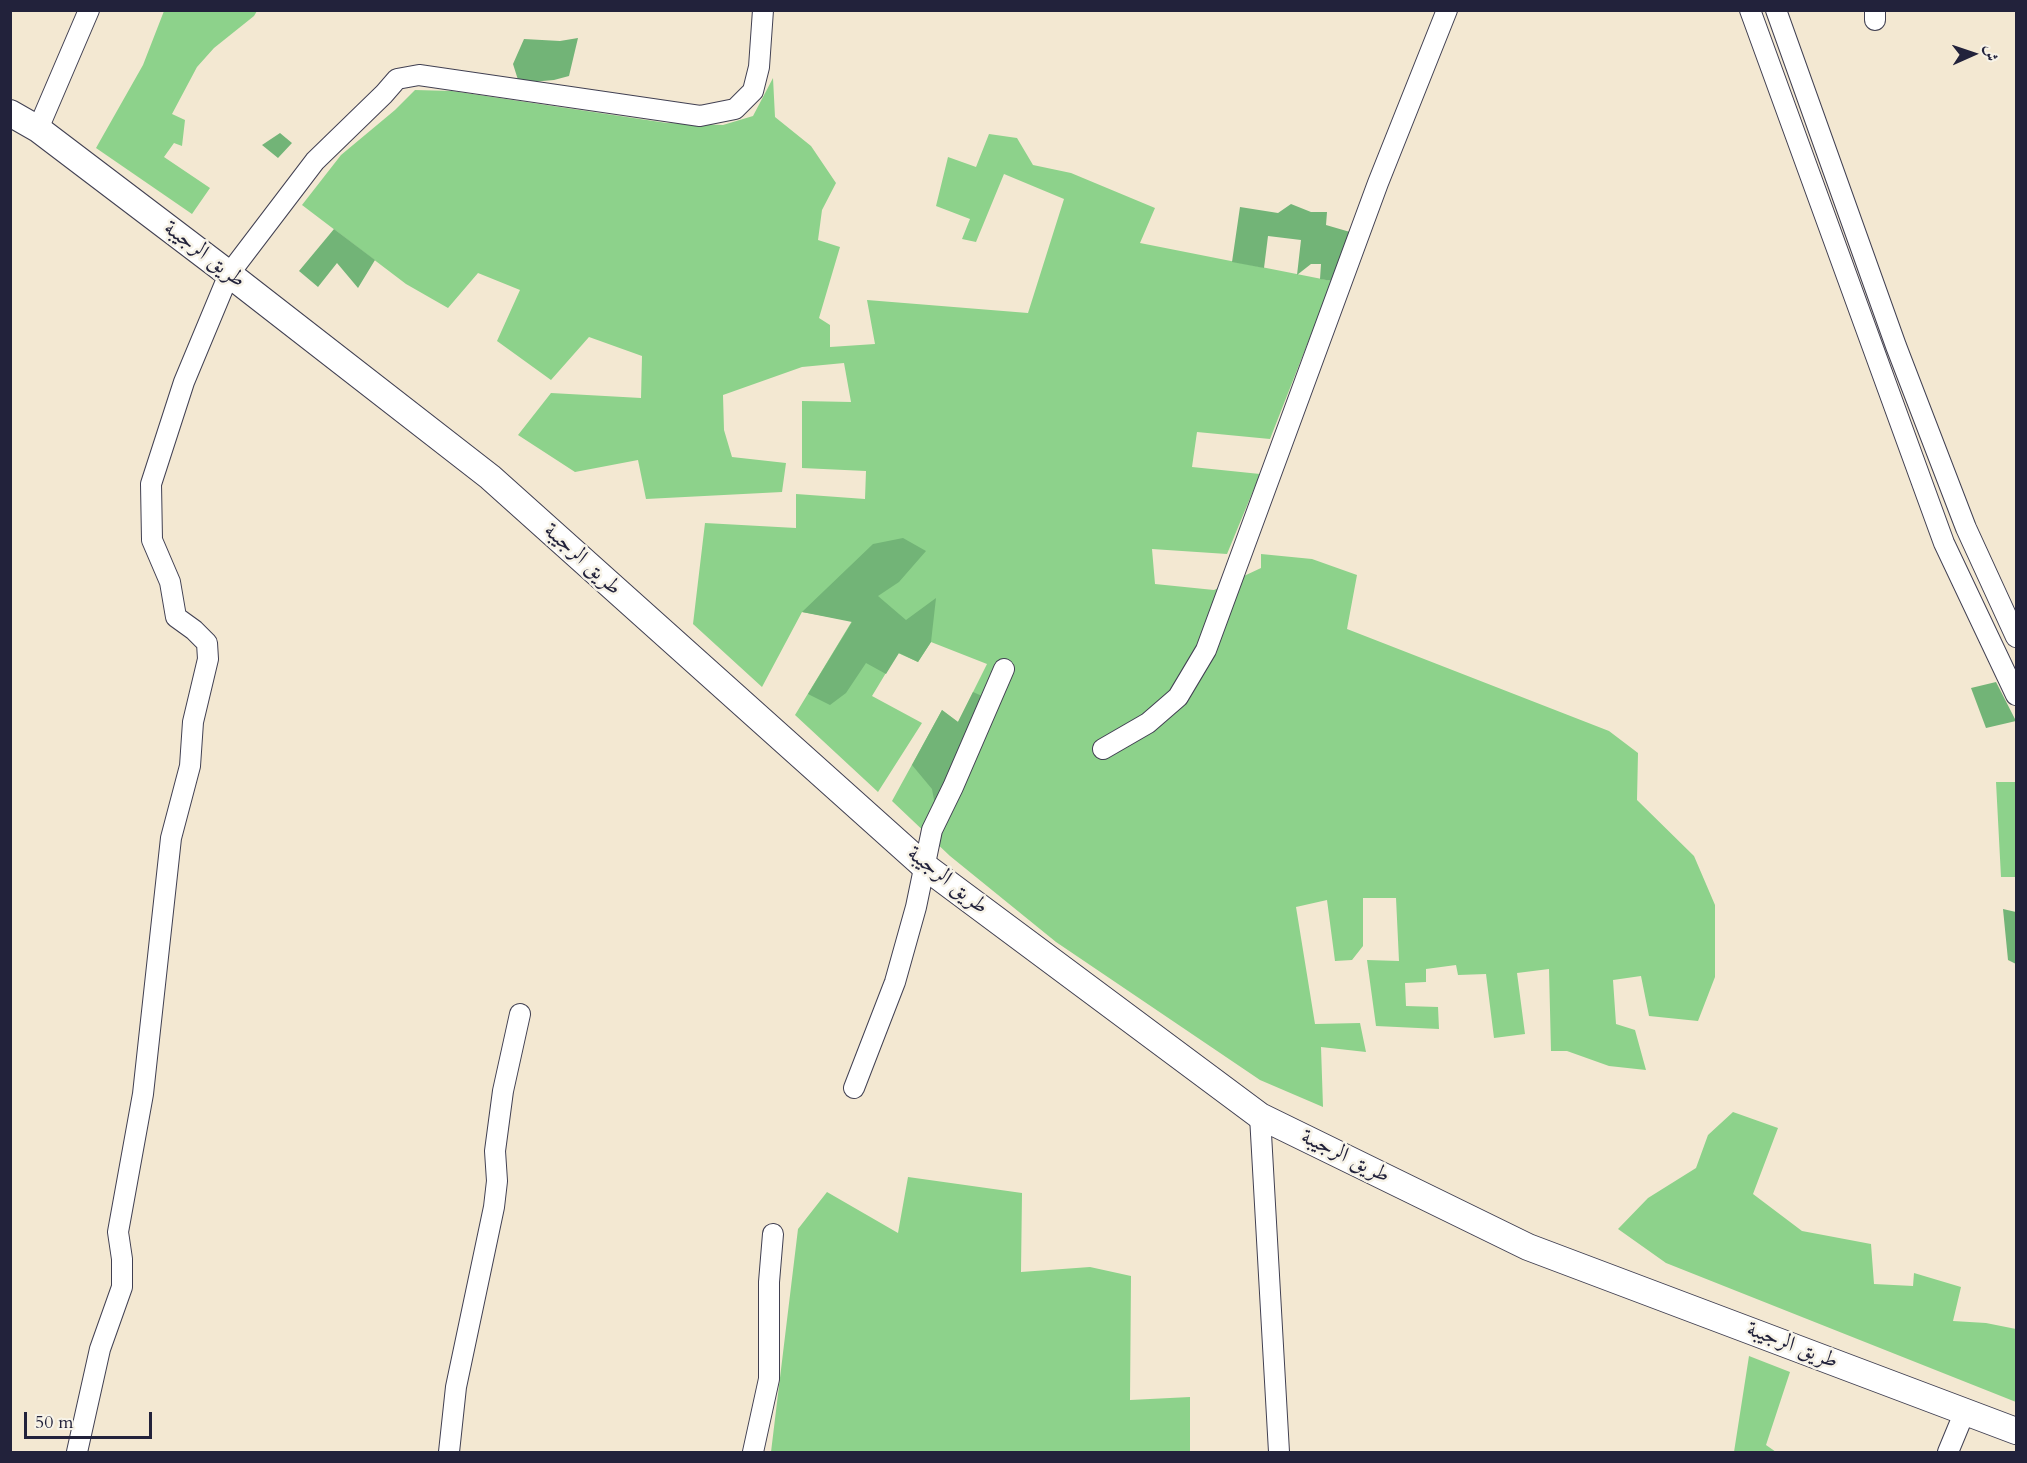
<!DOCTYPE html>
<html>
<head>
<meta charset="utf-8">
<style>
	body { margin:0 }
	#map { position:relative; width:2027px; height:1463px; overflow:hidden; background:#f3e8d2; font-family:Cardo,Amiri,serif }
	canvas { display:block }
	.frame { position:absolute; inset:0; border:12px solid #22223b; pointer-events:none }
	.north { position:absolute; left:1943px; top:24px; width:60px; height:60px; -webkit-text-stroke:4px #f7f3e8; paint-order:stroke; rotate:87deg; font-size:16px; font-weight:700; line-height:24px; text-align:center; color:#22223b }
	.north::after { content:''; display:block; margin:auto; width:21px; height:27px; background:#22223b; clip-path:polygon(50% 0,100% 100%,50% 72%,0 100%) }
	.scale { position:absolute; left:24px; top:1412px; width:128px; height:27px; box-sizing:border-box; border:3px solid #22223b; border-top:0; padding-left:8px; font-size:18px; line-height:21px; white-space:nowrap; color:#22223b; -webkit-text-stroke:4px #f7f3e8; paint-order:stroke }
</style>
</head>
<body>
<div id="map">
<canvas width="2027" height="1463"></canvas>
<div class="frame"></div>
<div class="north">ش</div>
<div class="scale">50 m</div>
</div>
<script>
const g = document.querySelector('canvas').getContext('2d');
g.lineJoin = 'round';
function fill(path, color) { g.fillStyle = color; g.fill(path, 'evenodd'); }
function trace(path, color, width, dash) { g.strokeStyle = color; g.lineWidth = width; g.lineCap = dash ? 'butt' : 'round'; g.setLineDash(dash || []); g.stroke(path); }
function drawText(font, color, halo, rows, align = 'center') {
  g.font = font + ' Cardo,Amiri,serif'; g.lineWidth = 5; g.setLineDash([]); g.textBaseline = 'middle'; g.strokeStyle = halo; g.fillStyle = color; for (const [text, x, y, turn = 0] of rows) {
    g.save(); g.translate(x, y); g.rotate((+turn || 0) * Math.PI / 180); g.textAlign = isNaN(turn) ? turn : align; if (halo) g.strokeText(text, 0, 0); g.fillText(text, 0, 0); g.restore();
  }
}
fill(new Path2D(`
	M 164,11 L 257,11 L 254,16 L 214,48 L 197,67 L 172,114 L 185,120 L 182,146 L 174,143 L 164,157 L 210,188 L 192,214 L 96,148 L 143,65 Z
	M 773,78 L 775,117 L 811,146 L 836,183 L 822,210 L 818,240 L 840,247 L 819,318 L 830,325 L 830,347 L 875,344 L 867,300 L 1028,313 L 1064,199 L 1004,174 L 976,242 L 962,239 L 970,219 L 936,206 L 948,157 L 976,167 L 989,134 L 1017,138 L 1033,165 L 1071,173 L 1155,208 L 1140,243 L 1332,281 L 1270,439 L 1197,432 L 1192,467 L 1260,474 L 1227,554 L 1152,549 L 1155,584 L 1214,590 L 1261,568 L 1261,554 L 1312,559 L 1357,575 L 1347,629 L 1609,731 L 1638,753 L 1637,800 L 1694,856 L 1715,905 L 1715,977 L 1698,1021 L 1649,1016 L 1641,976 L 1613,980 L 1616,1024 L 1635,1030 L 1646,1070 L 1609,1066 L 1567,1051 L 1551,1051 L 1549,969 L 1517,973 L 1525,1034 L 1494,1038 L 1486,974 L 1458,975 L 1456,965 L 1426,969 L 1426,982 L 1405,983 L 1406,1006 L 1438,1007 L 1439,1029 L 1376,1026 L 1367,960 L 1399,961 L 1396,898 L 1363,898 L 1363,946 L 1352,960 L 1335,961 L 1327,900 L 1296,907 L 1315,1024 L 1360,1023 L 1366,1052 L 1321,1047 L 1323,1107 L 1260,1080 L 1056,942 L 950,856 L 892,801 L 942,710 L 958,722 L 987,664 L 931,642 L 918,662 L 898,653 L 872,696 L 922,723 L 878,792 L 795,715 L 852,621 L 802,612 L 762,687 L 693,624 L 705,523 L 796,528 L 796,494 L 865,499 L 866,471 L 802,468 L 802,401 L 851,402 L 844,363 L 802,367 L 723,395 L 724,430 L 732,457 L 786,463 L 782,492 L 646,499 L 638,460 L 575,472 L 518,435 L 551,393 L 641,398 L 642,356 L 589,337 L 551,380 L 497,341 L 520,290 L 478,273 L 448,308 L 406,284 L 302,205 L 341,155 L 395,110 L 415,90 L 452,91 L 667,123 L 723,125 L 753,116 Z
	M 1996,782 L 2016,782 L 2016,877 L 2001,877 Z
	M 1733,1112 L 1778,1128 L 1753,1194 L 1802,1231 L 1871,1244 L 1874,1284 L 1913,1286 L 1914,1273 L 1961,1287 L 1953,1321 L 1986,1323 L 2016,1329 L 2016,1402 L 1666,1263 L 1618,1229 L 1648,1198 L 1696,1168 L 1708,1135 Z
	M 908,1177 L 1022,1193 L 1021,1272 L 1090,1267 L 1131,1276 L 1130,1400 L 1190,1397 L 1190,1452 L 771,1452 L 798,1229 L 827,1192 L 898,1233 Z
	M 1749,1356 L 1790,1372 L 1766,1445 L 1776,1452 L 1734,1452 Z`), '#8dd28b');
fill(new Path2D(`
	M 578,38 L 569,76 L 554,80 L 519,83 L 513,64 L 524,39 L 560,41 Z
	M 280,133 L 292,143 L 278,158 L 262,145 Z
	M 1291,204 L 1311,212 L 1327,212 L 1326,225 L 1350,232 L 1332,281 L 1320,279 L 1321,264 L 1311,264 L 1297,275 L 1301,240 L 1268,236 L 1264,268 L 1232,262 L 1240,207 L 1278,213 Z
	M 334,229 L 375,260 L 358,288 L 337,263 L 318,287 L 299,271 Z
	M 903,538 L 926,551 L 899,582 L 878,596 L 906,620 L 936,598 L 931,642 L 918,662 L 899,653 L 886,674 L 866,663 L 846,693 L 830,705 L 808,694 L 852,622 L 802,612 L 873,544 Z
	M 1996,682 L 2016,721 L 1986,728 L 1971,688 Z
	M 973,692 L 982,696 L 968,734 L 935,805 L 932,789 L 912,765 L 942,710 L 958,722 Z
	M 2003,909 L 2016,912 L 2016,964 L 2008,960 Z`), '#72b477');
const minor = new Path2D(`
	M 1750,10 L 1944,543 L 2016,695
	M 1776,10 L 1896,346 L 1966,528 L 2016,637
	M 1875,20 L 1875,10
	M 38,129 L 89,10
	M 1103,749 L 1148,723 L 1178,697 L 1206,650 L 1378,183 L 1447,10
	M 854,1088 L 895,982 L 916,907 L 932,830 L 953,787 L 1004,669
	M 1260,1116 L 1279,1452
	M 77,1452 L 100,1349 L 122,1287 L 122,1259 L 118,1232 L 143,1094 L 171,838 L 190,766 L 193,722 L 208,659 L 207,643 L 194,630 L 176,617 L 170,582 L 152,540 L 151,484 L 184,382 L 229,274 L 315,161 L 384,94 L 397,79 L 419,75 L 700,116 L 735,109 L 753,91 L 759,67 L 763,10
	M 449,1452 L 456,1387 L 494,1207 L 497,1181 L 495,1151 L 503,1091 L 520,1014
	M 753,1452 L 769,1379 L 769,1282 L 773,1234
	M 1948,1452 L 1965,1411`);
const major = new Path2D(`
	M 10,113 L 38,129 L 229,274 L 490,477 L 923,865 L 1260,1116 L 1528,1247 L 2016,1431`);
trace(minor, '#414052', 22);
trace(major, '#414052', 28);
trace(minor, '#fff', 20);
trace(major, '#fff', 26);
drawText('22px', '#22223b', '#f7f3e8', [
	["طريق الرجيبة",204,255,37],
	["طريق الرجيبة",582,560,42],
	["طريق الرجيبة",947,881,38],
	["طريق الرجيبة",1345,1157,26],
	["طريق الرجيبة",1792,1346,21]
]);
</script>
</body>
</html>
